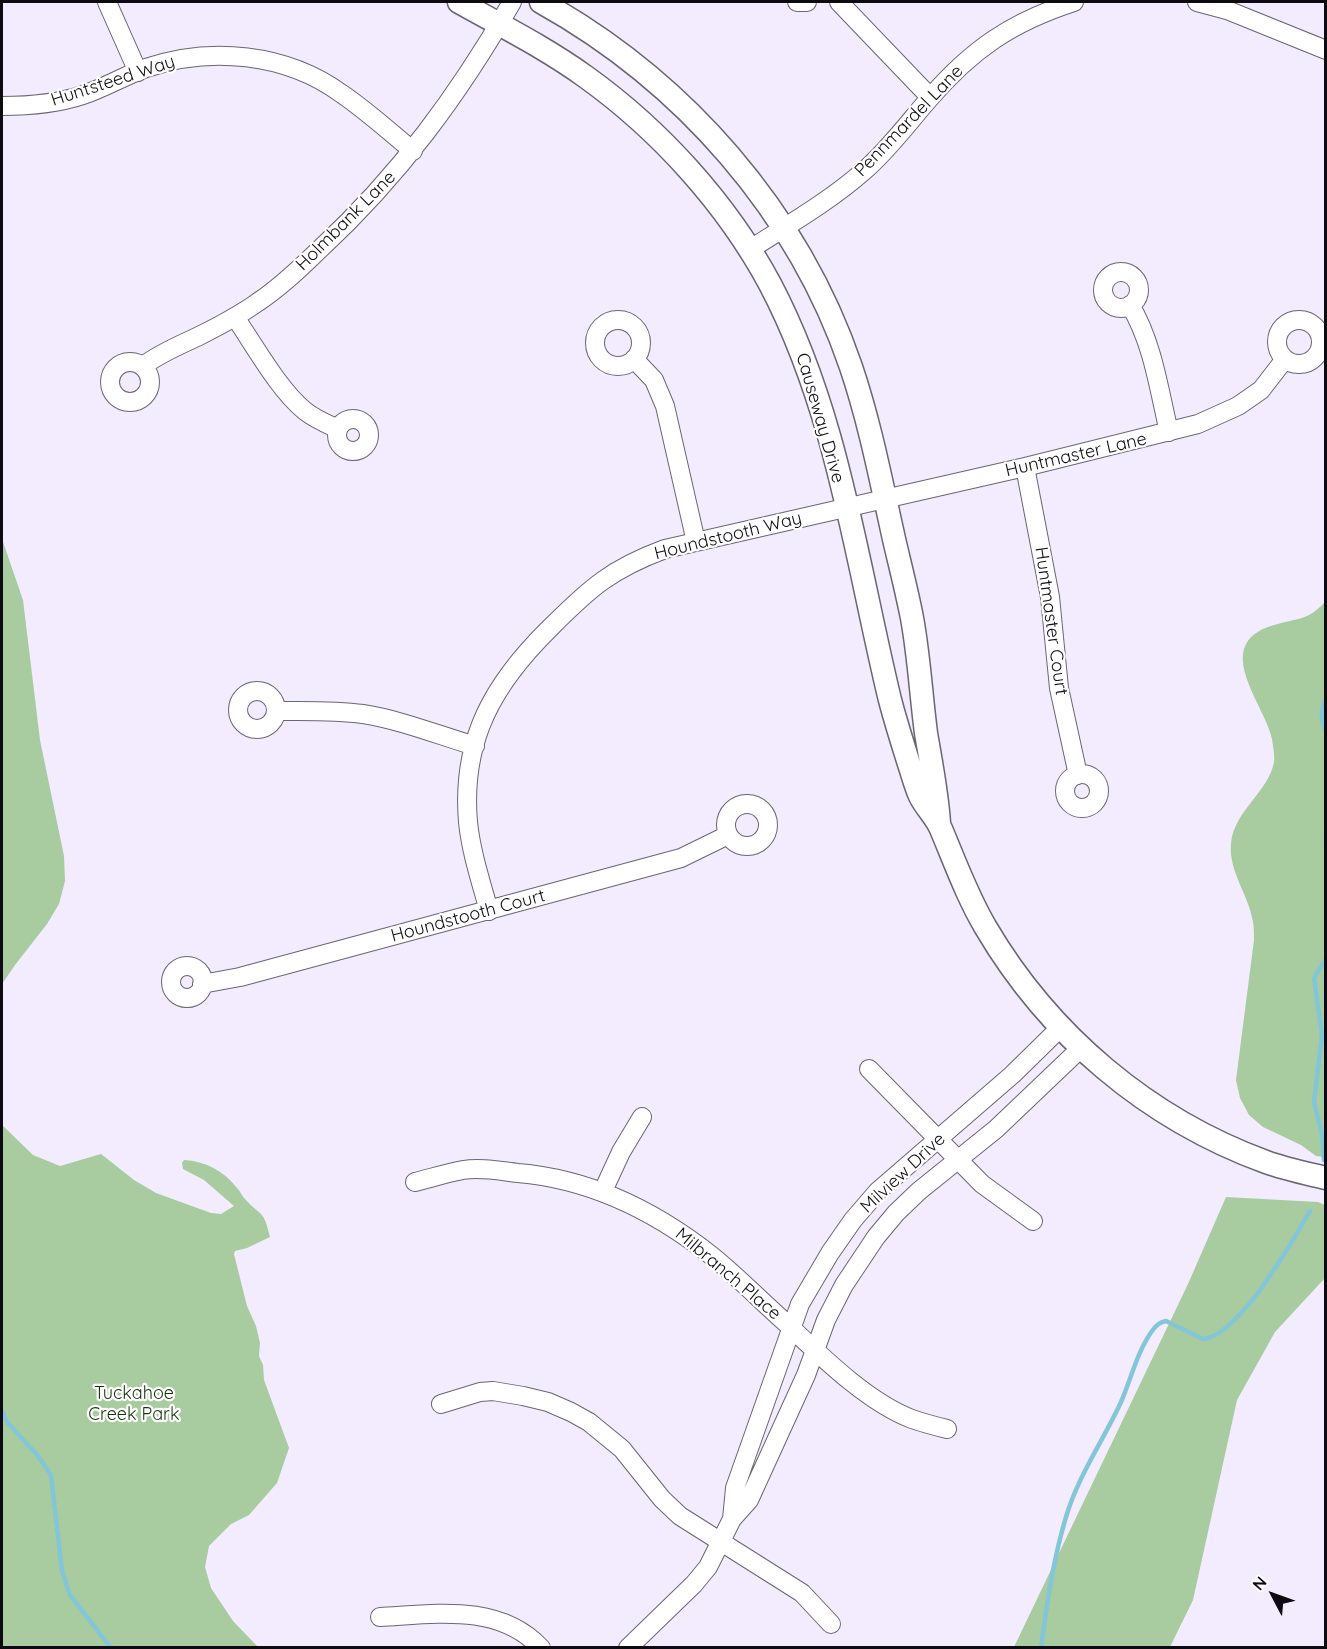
<!DOCTYPE html>
<html>
<head>
<meta charset="utf-8">
<style>
	body { margin:0 }
	#map { position:relative; width:1327px; height:1649px; overflow:hidden; background:#f2ecfe; font-family:Quicksand,sans-serif }
	canvas { display:block }
	.frame { position:absolute; inset:0; border:3px solid #0d0b11; pointer-events:none }
	.north { position:absolute; left:1243px; top:1565px; width:60px; height:60px; -webkit-text-stroke:4px #fff; paint-order:stroke; rotate:311deg; font-size:16px; font-weight:700; line-height:24px; text-align:center; color:#0d0b11 }
	.north::after { content:''; display:block; margin:auto; width:21px; height:27px; background:#0d0b11; clip-path:polygon(50% 0,100% 100%,50% 72%,0 100%) }
</style>
</head>
<body>
<div id="map">
<canvas width="1327" height="1649"></canvas>
<div class="frame"></div>
<div class="north">N</div>
</div>
<script>
const g = document.querySelector('canvas').getContext('2d');
g.lineJoin = 'round';
function fill(path, color) { g.fillStyle = color; g.fill(path, 'evenodd'); }
function trace(path, color, width, dash) { g.strokeStyle = color; g.lineWidth = width; g.lineCap = dash ? 'butt' : 'round'; g.setLineDash(dash || []); g.stroke(path); }
function drawText(font, color, halo, rows, align = 'center') {
  g.font = font + ' Quicksand,sans-serif'; g.lineWidth = 4.5; g.setLineDash([]); g.textBaseline = 'middle'; g.strokeStyle = halo; g.fillStyle = color; for (const [text, x, y, turn = 0] of rows) {
    g.save(); g.translate(x, y); g.rotate((+turn || 0) * Math.PI / 180); g.textAlign = isNaN(turn) ? turn : align; if (halo) g.strokeText(text, 0, 0); g.fillText(text, 0, 0); g.restore();
  }
}
fill(new Path2D(`
	M 2,539 L 23,600 L 40,740 L 64,856 L 65,881 L 59,904 L 47,924 L 15,965 L 2,984 Z
	M 1325,602 L 1325,1157 L 1316,1156 L 1301,1145 L 1263,1127 L 1249,1115 L 1240,1098 L 1236,1080 L 1254,940 C 1254,934 1254,928 1253,922 C 1249,895 1228,871 1231,843 C 1234,811 1269,791 1274,762 C 1275,756 1273,746 1272,739 C 1267,713 1232,670 1246,644 C 1258,623 1287,624 1307,616 C 1314,613 1320,607 1325,602 Z
	M 2,1125 L 33,1155 L 60,1166 L 101,1154 L 134,1180 L 156,1193 L 211,1213 L 221,1214 L 234,1206 L 204,1180 L 183,1169 L 182,1163 L 184,1160 C 205,1161 224,1171 237,1188 C 240,1191 242,1196 245,1199 C 262,1218 263,1208 270,1237 L 247,1248 L 235,1251 L 234,1254 L 247,1306 L 256,1326 L 260,1343 L 259,1356 L 263,1365 L 264,1380 L 289,1448 L 277,1483 L 249,1515 L 231,1524 L 209,1546 L 205,1567 L 211,1588 L 233,1621 L 258,1647 L 2,1647 Z
	M 1226,1197 L 1318,1202 L 1325,1205 L 1325,1278 L 1275,1332 L 1237,1400 L 1193,1600 L 1170,1647 L 1014,1647 L 1188,1284 Z`), '#a8cba0');
trace(new Path2D(`
	M 1326,699 C 1320,711 1321,719 1326,732
	M 1326,828 L 1326,852
	M 1324,1160 L 1322,1134 L 1314,1102 L 1322,1035 L 1314,978 L 1326,959
	M 2,1411 L 7,1422 L 38,1456 L 51,1475 L 62,1571 L 70,1595 L 111,1648
	M 1041,1648 C 1047,1604 1053,1560 1066,1517 C 1078,1476 1103,1441 1121,1402 C 1131,1379 1137,1352 1152,1331 C 1156,1325 1160,1322 1166,1321 L 1203,1339 C 1239,1336 1292,1242 1310,1211`), '#83c6d8', 4.5);
const minor = new Path2D(`
	M 107,2 L 138,72
	M 797,2 L 807,2
	M 839,2 L 930,97
	M 1197,2 L 1227,10 L 1326,50
	M 2,106 C 29,106 56,104 83,95 C 104,88 124,76 146,68 C 210,46 286,53 342,94 C 367,111 390,132 413,151
	M 749,250 C 788,225 830,201 865,170 C 889,149 908,123 929,99 C 972,49 1012,22 1074,2
	M1103 290a18 18 0 1 1 36 0a18 18 0 1 1-36 0Z
	M 1130,305 C 1153,343 1159,390 1169,432
	M 235,317 C 254,345 279,390 305,411 C 315,419 327,424 338,429
	M595 343a23 23 0 1 1 46 0a23 23 0 1 1-46 0Z
	M1277 342a22 22 0 1 1 44 0a22 22 0 1 1-44 0Z
	M 634,359 L 654,380 L 665,406 L 696,542
	M110 382a20 20 0 1 1 40 0a20 20 0 1 1-40 0Z
	M 143,366 C 160,353 180,345 199,336 C 219,326 240,315 258,302 C 281,287 301,267 320,249 C 399,176 459,94 512,2
	M337 435a16 16 0 1 1 32 0a16 16 0 1 1-32 0Z
	M 1025,467 L 1050,597 L 1059,688 L 1078,775
	M238 710a19 19 0 1 1 38 0a19 19 0 1 1-38 0Z
	M 276,711 C 305,711 334,710 363,714 C 401,720 438,735 475,746
	M1065 791a17 17 0 1 1 34 0a17 17 0 1 1-34 0Z
	M726 825a21 21 0 1 1 42 0a21 21 0 1 1-42 0Z
	M 489,911 C 481,882 471,852 468,822 C 461,740 493,684 550,628 C 590,588 611,569 665,549 L 1025,467 L 1198,424 L 1238,406 L 1261,390 L 1285,359
	M171 982a16 16 0 1 1 32 0a16 16 0 1 1-32 0Z
	M 202,984 L 240,977 L 681,858 L 728,835
	M 869,1069 L 982,1184 L 1033,1221
	M 415,1182 C 431,1178 447,1173 463,1170 C 481,1167 500,1171 518,1173 C 590,1179 655,1211 712,1256 C 737,1276 761,1301 786,1323 C 820,1355 867,1402 912,1419 C 923,1423 935,1426 947,1429
	M 603,1191 L 621,1152 L 642,1117
	M 441,1404 L 480,1392 L 493,1391 L 523,1396 L 548,1402 L 571,1412 L 589,1422 L 622,1449 L 662,1499 L 680,1516 L 802,1593 L 831,1624
	M 732,1519 L 735,1488 L 800,1304 L 830,1253 L 853,1220 L 878,1191 L 1012,1075 L 1060,1028
	M 380,1617 C 435,1614 499,1603 541,1648
	M 628,1648 L 694,1584 L 708,1567 L 732,1519 L 749,1500 L 806,1375 L 826,1320 L 844,1285 L 876,1237 L 896,1213 L 919,1191 L 996,1129 L 1080,1049`);
const tertiary = new Path2D(`
	M 459,2 C 502,26 546,48 586,77 C 660,130 727,204 770,284 C 838,413 856,560 890,700 C 896,723 903,745 910,767 C 913,776 916,787 920,796 C 926,808 936,817 941,829 C 955,862 967,896 986,928 C 1049,1035 1148,1119 1266,1162 C 1285,1169 1305,1173 1326,1178
	M 541,2 C 683,81 798,211 851,367 C 870,423 881,481 894,539 C 900,565 907,592 912,618 C 919,656 921,695 926,733 C 931,763 937,792 939,823`);
trace(minor, '#6a6574', 20);
trace(tertiary, '#6a6574', 25);
trace(minor, '#fff', 18);
trace(tertiary, '#fff', 22);
drawText('18px', '#0d0b11', '#fff', [
	["Huntsteed Way",113,81,-18],
	["Pennmardel Lane",909,121,-46],
	["Holmbank Lane",346,221,-45],
	["Causeway Drive",820,418,74],
	["Huntmaster Lane",1076,455,-13],
	["Houndstooth Way",728,536,-14],
	["Huntmaster Court",1051,621,82],
	["Houndstooth Court",468,916,-15],
	["Milview Drive",903,1173,-43],
	["Milbranch Place",728,1274,40]
]);
drawText('18px', '#133609', '#fff', [
	["Tuckahoe",134,1394],
	["Creek Park",134,1415]
]);
</script>
</body>
</html>
